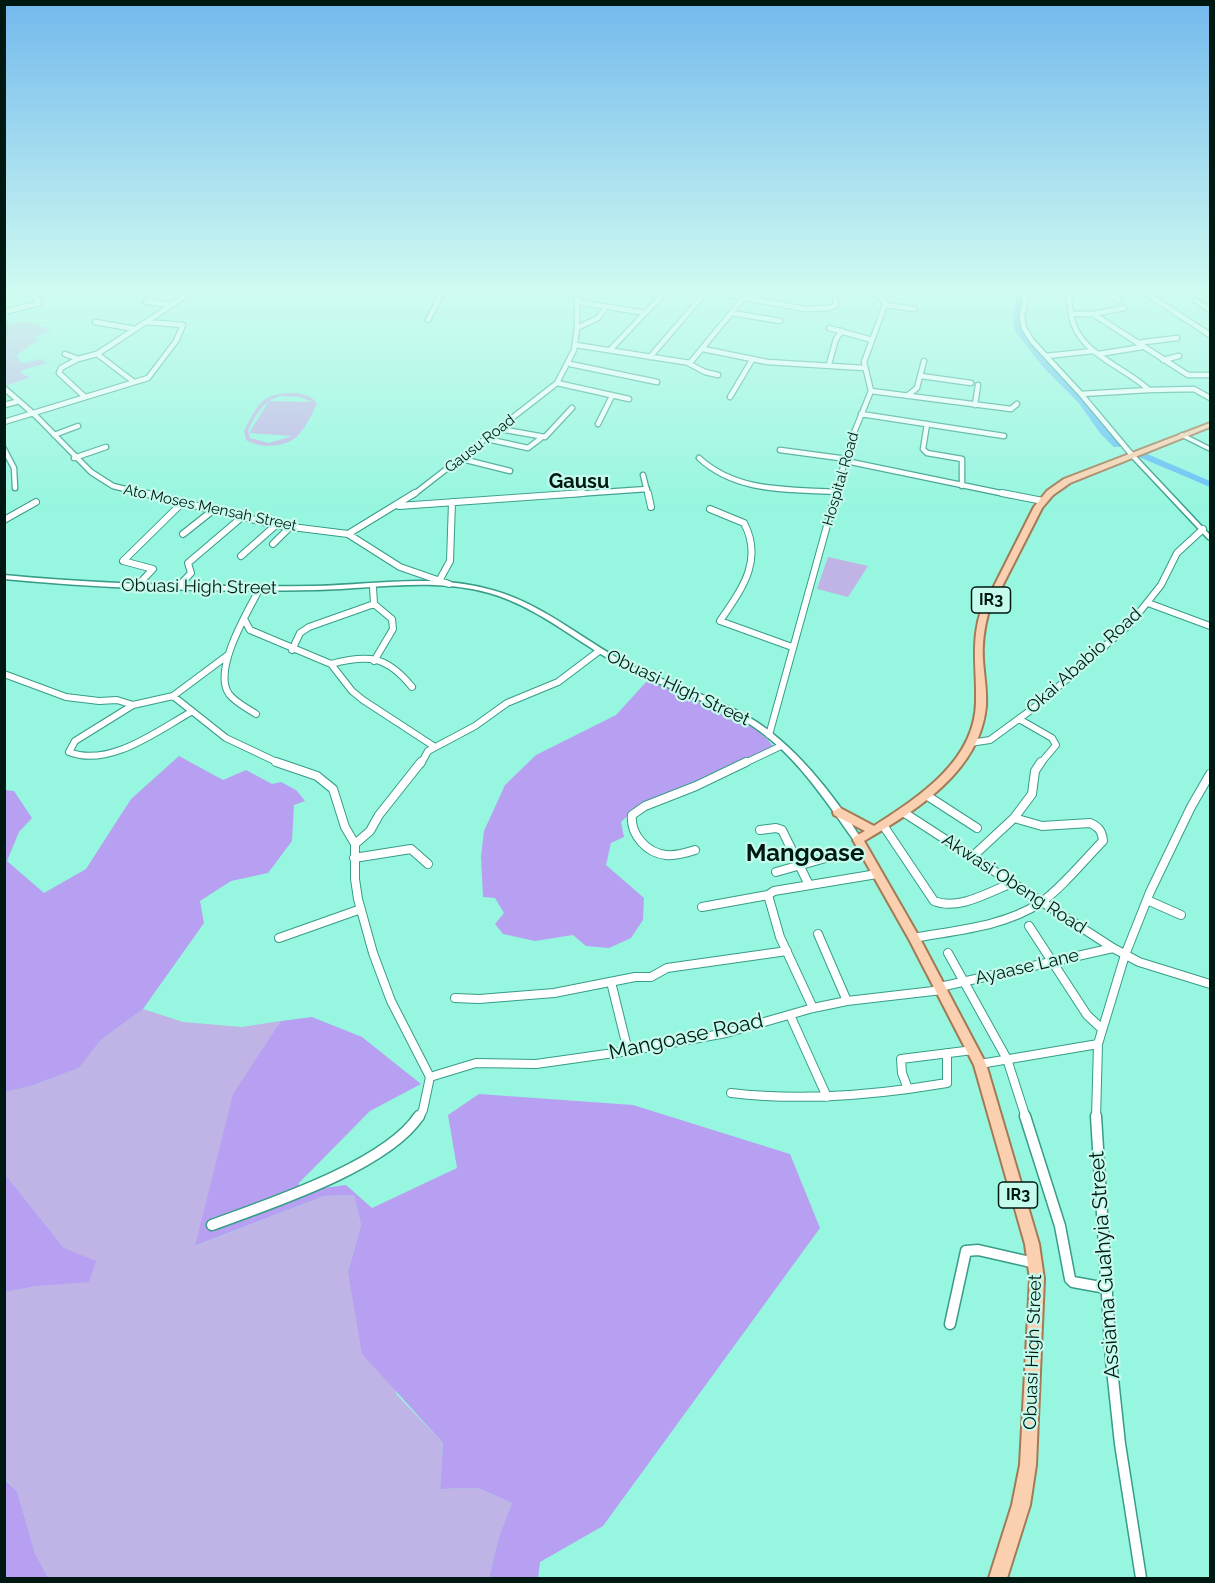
<!DOCTYPE html>
<html>
<head>
<meta charset="utf-8">
<style>
	body { margin:0 }
	#map { position:relative; width:1215px; height:1583px; overflow:hidden; background:#96f6df; font-family:Raleway,sans-serif }
	canvas { display:block }
	.frame { position:absolute; inset:0; border:6px solid #001812; pointer-events:none }
</style>
</head>
<body>
<div id="map">
<canvas width="1215" height="1583"></canvas>
<div class="frame"></div>
</div>
<script>
const g = document.querySelector('canvas').getContext('2d');
g.lineJoin = 'round';
function fill(path, color) { g.fillStyle = color; g.fill(path, 'evenodd'); }
function trace(path, color, width, dash) { g.strokeStyle = color; g.lineWidth = width; g.lineCap = dash ? 'butt' : 'round'; g.setLineDash(dash || []); g.stroke(path); }
function drawText(font, color, halo, rows, align = 'center') {
  g.font = font + ' Raleway,sans-serif'; g.lineWidth = 4.5; g.setLineDash([]); g.textBaseline = 'middle'; g.strokeStyle = halo; g.fillStyle = color; for (const [text, x, y, turn = 0] of rows) {
    g.save(); g.translate(x, y); g.rotate((+turn || 0) * Math.PI / 180); g.textAlign = isNaN(turn) ? turn : align; if (halo) g.strokeText(text, 0, 0); g.fillText(text, 0, 0); g.restore();
  }
}
fill(new Path2D(`
	M 25,321 L 51,330 L 33,338 L 39,339 L 17,355 L 19,362 L 26,363 L 40,359 L 47,363 L 20,371 L 24,375 L 31,377 L 5,386 L 5,336 L 8,324 Z
	M 298,393 L 311,397 L 317,404 C 312,414 307,425 300,433 C 289,448 260,449 246,440 L 244,431 C 259,402 262,392 298,393 ZM 281,396 L 301,397 L 311,402 L 269,401 L 249,433 L 292,436 L 269,443 L 250,438 L 248,430 C 257,414 262,401 281,396 Z
	M 828,557 L 868,566 L 848,597 L 817,589 Z
	M 143,1009 L 183,1022 L 242,1027 L 281,1021 L 268,1043 L 196,1246 L 324,1196 L 354,1195 L 361,1225 L 348,1272 L 397,1395 L 443,1443 L 440,1489 L 478,1488 L 512,1503 L 499,1536 L 489,1578 L 48,1578 L 35,1553 L 17,1491 L 5,1479 L 5,1292 L 37,1286 L 64,1248 L 5,1174 L 4,1092 L 31,1086 L 79,1068 L 101,1040 Z`), '#c0b3e5');
fill(new Path2D(`
	M 648,680 C 682,695 752,716 773,746 C 745,760 716,774 687,787 C 659,799 645,799 621,822 L 624,837 L 611,843 L 606,865 L 644,898 L 643,920 L 631,938 L 609,948 L 586,946 L 573,935 L 535,941 L 503,934 L 495,924 L 504,913 L 495,898 L 483,897 L 481,857 L 484,831 L 505,785 L 536,755 L 616,715 Z
	M 179,756 L 223,780 L 246,770 L 272,784 L 281,782 L 296,790 L 305,801 L 294,805 L 292,841 L 268,873 L 231,881 L 200,901 L 204,923 L 143,1009 L 101,1040 L 79,1068 L 31,1086 L 5,1092 L 5,790 L 14,791 L 32,818 L 19,832 L 7,861 L 44,893 L 86,869 L 131,799 Z
	M 312,1017 L 362,1037 L 421,1084 L 370,1111 L 298,1184 L 309,1190 L 346,1185 L 372,1208 L 457,1168 L 448,1115 L 479,1094 L 633,1105 L 790,1154 L 820,1228 L 603,1526 L 540,1562 L 538,1578 L 489,1578 L 499,1536 L 512,1503 L 478,1488 L 440,1489 L 443,1443 L 362,1354 L 348,1272 L 361,1225 L 354,1195 L 324,1196 L 195,1246 L 233,1094 L 281,1021 Z
	M 5,1174 L 64,1248 L 96,1261 L 89,1282 L 37,1286 L 5,1292 Z
	M 4,1479 L 17,1491 L 35,1553 L 48,1578 L 5,1578 Z`), '#b7a0f1');
fill(new Path2D(`
	M 1016,290 L 1022,290 C 1024,302 1018,315 1021,327 C 1026,344 1068,382 1082,397 C 1096,411 1105,429 1120,443 L 1120,447 L 1114,447 L 1100,433 L 1078,402 L 1043,367 L 1015,331 L 1013,321 Z
	M 1139,453 L 1145,453 L 1210,481 L 1210,487 L 1139,457 Z`), '#64c0f5');
const minorFar3 = new Path2D(`
	M 159,290 L 146,302 L 171,305
	M 691,290 L 743,298
	M 809,290 L 873,292 L 882,298 L 885,305 L 864,362 L 871,391 L 851,440 L 835,495
	M 936,290 L 943,291
	M 1027,290 L 1022,317 L 1024,328 L 1032,341 L 1081,394 L 1132,455
	M 1052,290 L 1068,293 L 1071,314
	M 1102,290 L 1120,301
	M 1141,290 L 1210,335
	M 744,298 L 806,309 L 829,308 L 836,305 L 835,291
	M 882,298 L 890,290
	M 1195,300 L 1210,310
	M 578,302 L 645,313
	M 885,305 L 915,309
	M 4,312 L 40,303 L 30,290
	M 732,313 L 780,321
	M 1093,314 L 1124,308
	M 428,320 L 444,290
	M 95,322 L 135,329
	M 146,322 L 194,290
	M 4,323 L 4,333
	M 577,328 L 598,318 L 606,307
	M 829,328 L 872,340
	M 1137,343 L 1177,338
	M 576,345 L 690,363 L 750,290
	M 703,349 L 767,362 L 864,368
	M 610,350 L 667,290
	M 65,354 L 78,359
	M 97,354 L 134,382
	M 1099,354 L 1142,347
	M 1046,356 L 1093,351
	M 650,357 L 706,292
	M 1163,360 L 1179,356
	M 688,363 L 705,372 L 718,375
	M 570,364 L 657,382
	M 829,364 L 836,339 L 842,331
	M 921,376 L 971,383
	M 557,383 L 629,399
	M 4,388 L 36,416 L 91,472 L 113,486 L 150,495
	M 1149,390 L 1194,389 L 1210,398
	M 871,391 L 1011,409 L 1017,404
	M 1081,394 L 1149,390 C 1124,366 1076,353 1071,314 L 1093,314 L 1188,375 L 1210,375
	M 908,395 L 917,388 L 924,361
	M 730,397 L 752,360
	M 4,405 L 16,402
	M 975,405 L 978,385
	M 861,414 L 1004,436
	M 4,422 L 148,378 L 176,341 L 183,325 L 146,322 L 97,354 L 78,359 L 61,368 L 59,373 L 85,397
	M 598,424 L 612,396
	M 927,424 L 923,449 L 927,453 L 962,459 L 962,486
	M 500,429 L 545,437 L 572,408
	M 54,435 L 78,426
	M 487,439 L 528,448 L 541,438
	M 4,449 L 14,468 L 15,488
	M 780,450 L 847,459
	M 74,458 L 106,447
	M 699,458 C 737,493 788,489 837,492
	M 462,459 L 510,471
	M 846,461 L 1010,495
	M 643,475 L 648,495
	M 413,495 L 557,383 L 574,350 L 577,328 L 577,290
	M 561,495 L 647,489`);
const minorFar2 = new Path2D(`
	M 144,493 L 276,525 L 348,534 L 400,567 L 449,584
	M 648,493 L 651,507
	M 1002,493 L 1043,501
	M 399,506 L 583,493
	M 710,509 L 744,523 C 764,561 741,590 720,621 L 792,647
	M 4,520 L 36,502
	M 183,534 L 212,511
	M 348,534 L 415,493
	M 273,544 L 290,527
	M 241,556 L 276,525
	M 439,581 L 450,561 L 452,502
	M 136,587 L 153,569 L 123,561 L 182,503
	M 373,587 L 374,604 L 392,619 L 393,629 L 374,661
	M 177,588 L 191,573 L 188,563 L 242,517
	M 1148,603 L 1210,626
	M 244,619 L 250,630 L 331,664 L 352,691 L 363,700 L 435,747
	M 292,650 L 300,633 L 309,627 L 374,604
	M 331,664 C 369,654 387,656 412,687
	M 4,674 L 66,697 L 99,701 L 117,700 L 133,705 L 173,696 L 228,655
	M 173,696 L 226,738 L 281,764
	M 133,705 L 75,741 L 69,752 C 109,768 157,731 191,712
	M 256,714 C 247,708 236,703 229,694 C 212,670 248,611 260,588
	M 1019,719 L 1052,738 L 1056,745 L 1040,764
	M 769,735 L 836,493
	M 970,743 L 990,740 L 1035,707 L 1130,624 L 1161,585 L 1177,553 L 1203,529
	M 421,764 L 428,751 L 475,726 L 507,703 L 558,682 L 599,651
	M 743,764 L 781,746`);
const minorFar1 = new Path2D(`
	M 276,762 L 317,776 L 333,789 L 345,827 L 355,844 L 355,879 L 358,899 L 373,953 L 391,1001 L 430,1077 L 423,1110 L 419,1118
	M 926,795 L 977,828
	M 903,812 L 1113,948 L 1139,962 L 1210,984
	M 1014,818 L 1032,794 L 1035,771 L 1041,762
	M 883,825 L 934,901 C 958,911 989,892 1012,883
	M 760,830 L 776,828 L 782,830 L 809,885
	M 355,844 L 370,831 L 379,815 L 421,762
	M 695,850 C 686,853 676,856 666,855 C 647,853 630,835 632,815 L 645,806 L 696,786 L 746,762
	M 354,858 L 411,849 L 428,864
	M 776,872 L 833,856
	M 1147,900 L 1181,915
	M 702,907 L 768,895
	M 1029,926 L 1087,1015 L 1102,1029
	M 818,934 L 847,1001
	M 279,938 L 361,909
	M 914,938 C 956,930 1003,927 1040,903 C 1060,890 1085,859 1103,841 C 1102,831 1099,827 1090,823 L 1042,826 L 1014,818 L 972,857
	M 948,953 L 1007,1059 L 1026,1118
	M 611,982 L 628,1051
	M 940,987 L 1113,948
	M 455,998 L 479,999 L 554,993 L 635,977 L 651,977 L 667,968 L 787,951
	M 813,1008 L 780,937 L 768,895 L 774,891 L 877,874
	M 790,1015 L 827,1097
	M 980,1064 L 1098,1044
	M 430,1077 L 476,1063 L 536,1064 L 628,1051 L 726,1033 L 813,1008 L 847,1001 L 942,990
	M 908,1089 L 947,1083 L 947,1053
	M 731,1093 C 790,1100 849,1097 908,1089 L 902,1073 L 901,1059 L 973,1050
	M 1096,1118 L 1098,1044 L 1125,955 L 1150,892 L 1191,807 L 1210,774`);
const minor = new Path2D(`
	M 1025,1116 L 1060,1226 L 1070,1279 L 1073,1282 L 1106,1288
	M 1096,1116 L 1111,1360 L 1120,1444 L 1141,1578
	M 212,1225 C 269,1204 386,1166 419,1116
	M 950,1324 L 966,1251 L 978,1250 L 1035,1263`);
const tertiary = new Path2D(`
	M 1182,433 L 1210,447 L 1210,451 L 1180,436 L 1179,435 Z
	M 1130,454 L 1134,454 L 1210,535 L 1210,540 L 1208,539 L 1130,456 Z
	M 4,575 C 107,585 210,587 313,586 C 372,585 434,573 492,590 C 547,605 588,645 638,669 C 674,685 712,696 747,716 C 793,742 835,796 862,840 L 861,842 L 855,842 C 823,797 791,747 741,719 C 706,700 668,689 633,672 C 583,648 542,608 489,593 C 432,577 372,589 315,590 C 211,592 108,589 4,579 Z`);
const primary = new Path2D(`
	M 1210,423 L 1210,427 L 1070,483 L 1053,495 L 1042,508 L 988,614 C 984,629 982,644 983,660 C 984,675 987,691 986,706 C 980,772 915,811 864,841 L 918,935 L 986,1064 L 1039,1244 L 1044,1279 L 1036,1465 L 1030,1505 L 1007,1578 L 989,1578 L 1012,1505 L 1020,1465 L 1030,1279 L 1025,1244 L 974,1065 L 910,941 L 853,840 L 854,837 L 865,831 L 834,815 L 833,812 L 838,808 L 842,809 L 874,826 C 919,797 975,761 976,702 C 977,670 971,645 980,614 L 1034,507 L 1047,491 L 1064,479 Z`);
trace(minorFar3, '#379c88', 7);
trace(minorFar2, '#379c88', 8);
trace(minorFar1, '#379c88', 10);
trace(minor, '#379c88', 13);
trace(tertiary, '#379c88', 3);
trace(primary, '#a27b56', 4);
trace(minorFar3, '#fff', 4.5);
trace(minorFar2, '#fff', 6);
trace(minorFar1, '#fff', 8);
trace(minor, '#fff', 10);
fill(tertiary, '#fff');
fill(primary, '#fbd0b0');
const sky = g.createLinearGradient(0, 0, 0, 511);
sky.addColorStop(0, '#73b9ed');
sky.addColorStop(0.57, '#d0fbf1');
sky.addColorStop(1, '#d0fbf100');
g.fillStyle = sky;
g.fillRect(0, 0, 1215, 511);
drawText('15px', '#001812', '#c5fbed', [
	["Gausu Road",480,444,-38],
	["Hospital Road",841,479,-74],
	["Ato Moses Mensah Street",210,508,12]
]);
for (const [x, y, w] of [
	[991,600,39],
	[1018,1195,39]
]) { const box = new Path2D(); box.roundRect(x - w / 2, y - 13, w, 26, 4.5); g.fillStyle = '#c5fbed'; g.fill(box); trace(box, '#001812', 1.5); }
drawText('bold 16px', '#001812', null, [
	["IR3",991,600],
	["IR3",1018,1195]
]);
drawText('18px', '#001812', '#c5fbed', [
	["Obuasi High Street",199,587,1],
	["Okai Ababio Road",1084,661,-42],
	["Obuasi High Street",678,688,25],
	["Akwasi Obeng Road",1014,884,33],
	["Ayaase Lane",1027,967,-13],
	["Obuasi High Street",1033,1352,-88]
]);
drawText('bold 20px', '#001812', '#c5fbed', [
	["Gausu",579,482]
]);
drawText('21px', '#001812', '#c5fbed', [
	["Mangoase Road",686,1037,-12],
	["Assiama Guahyia Street",1105,1265,-94]
]);
drawText('bold 24px', '#001812', '#c5fbed', [
	["Mangoase",805,854]
]);
</script>
</body>
</html>
